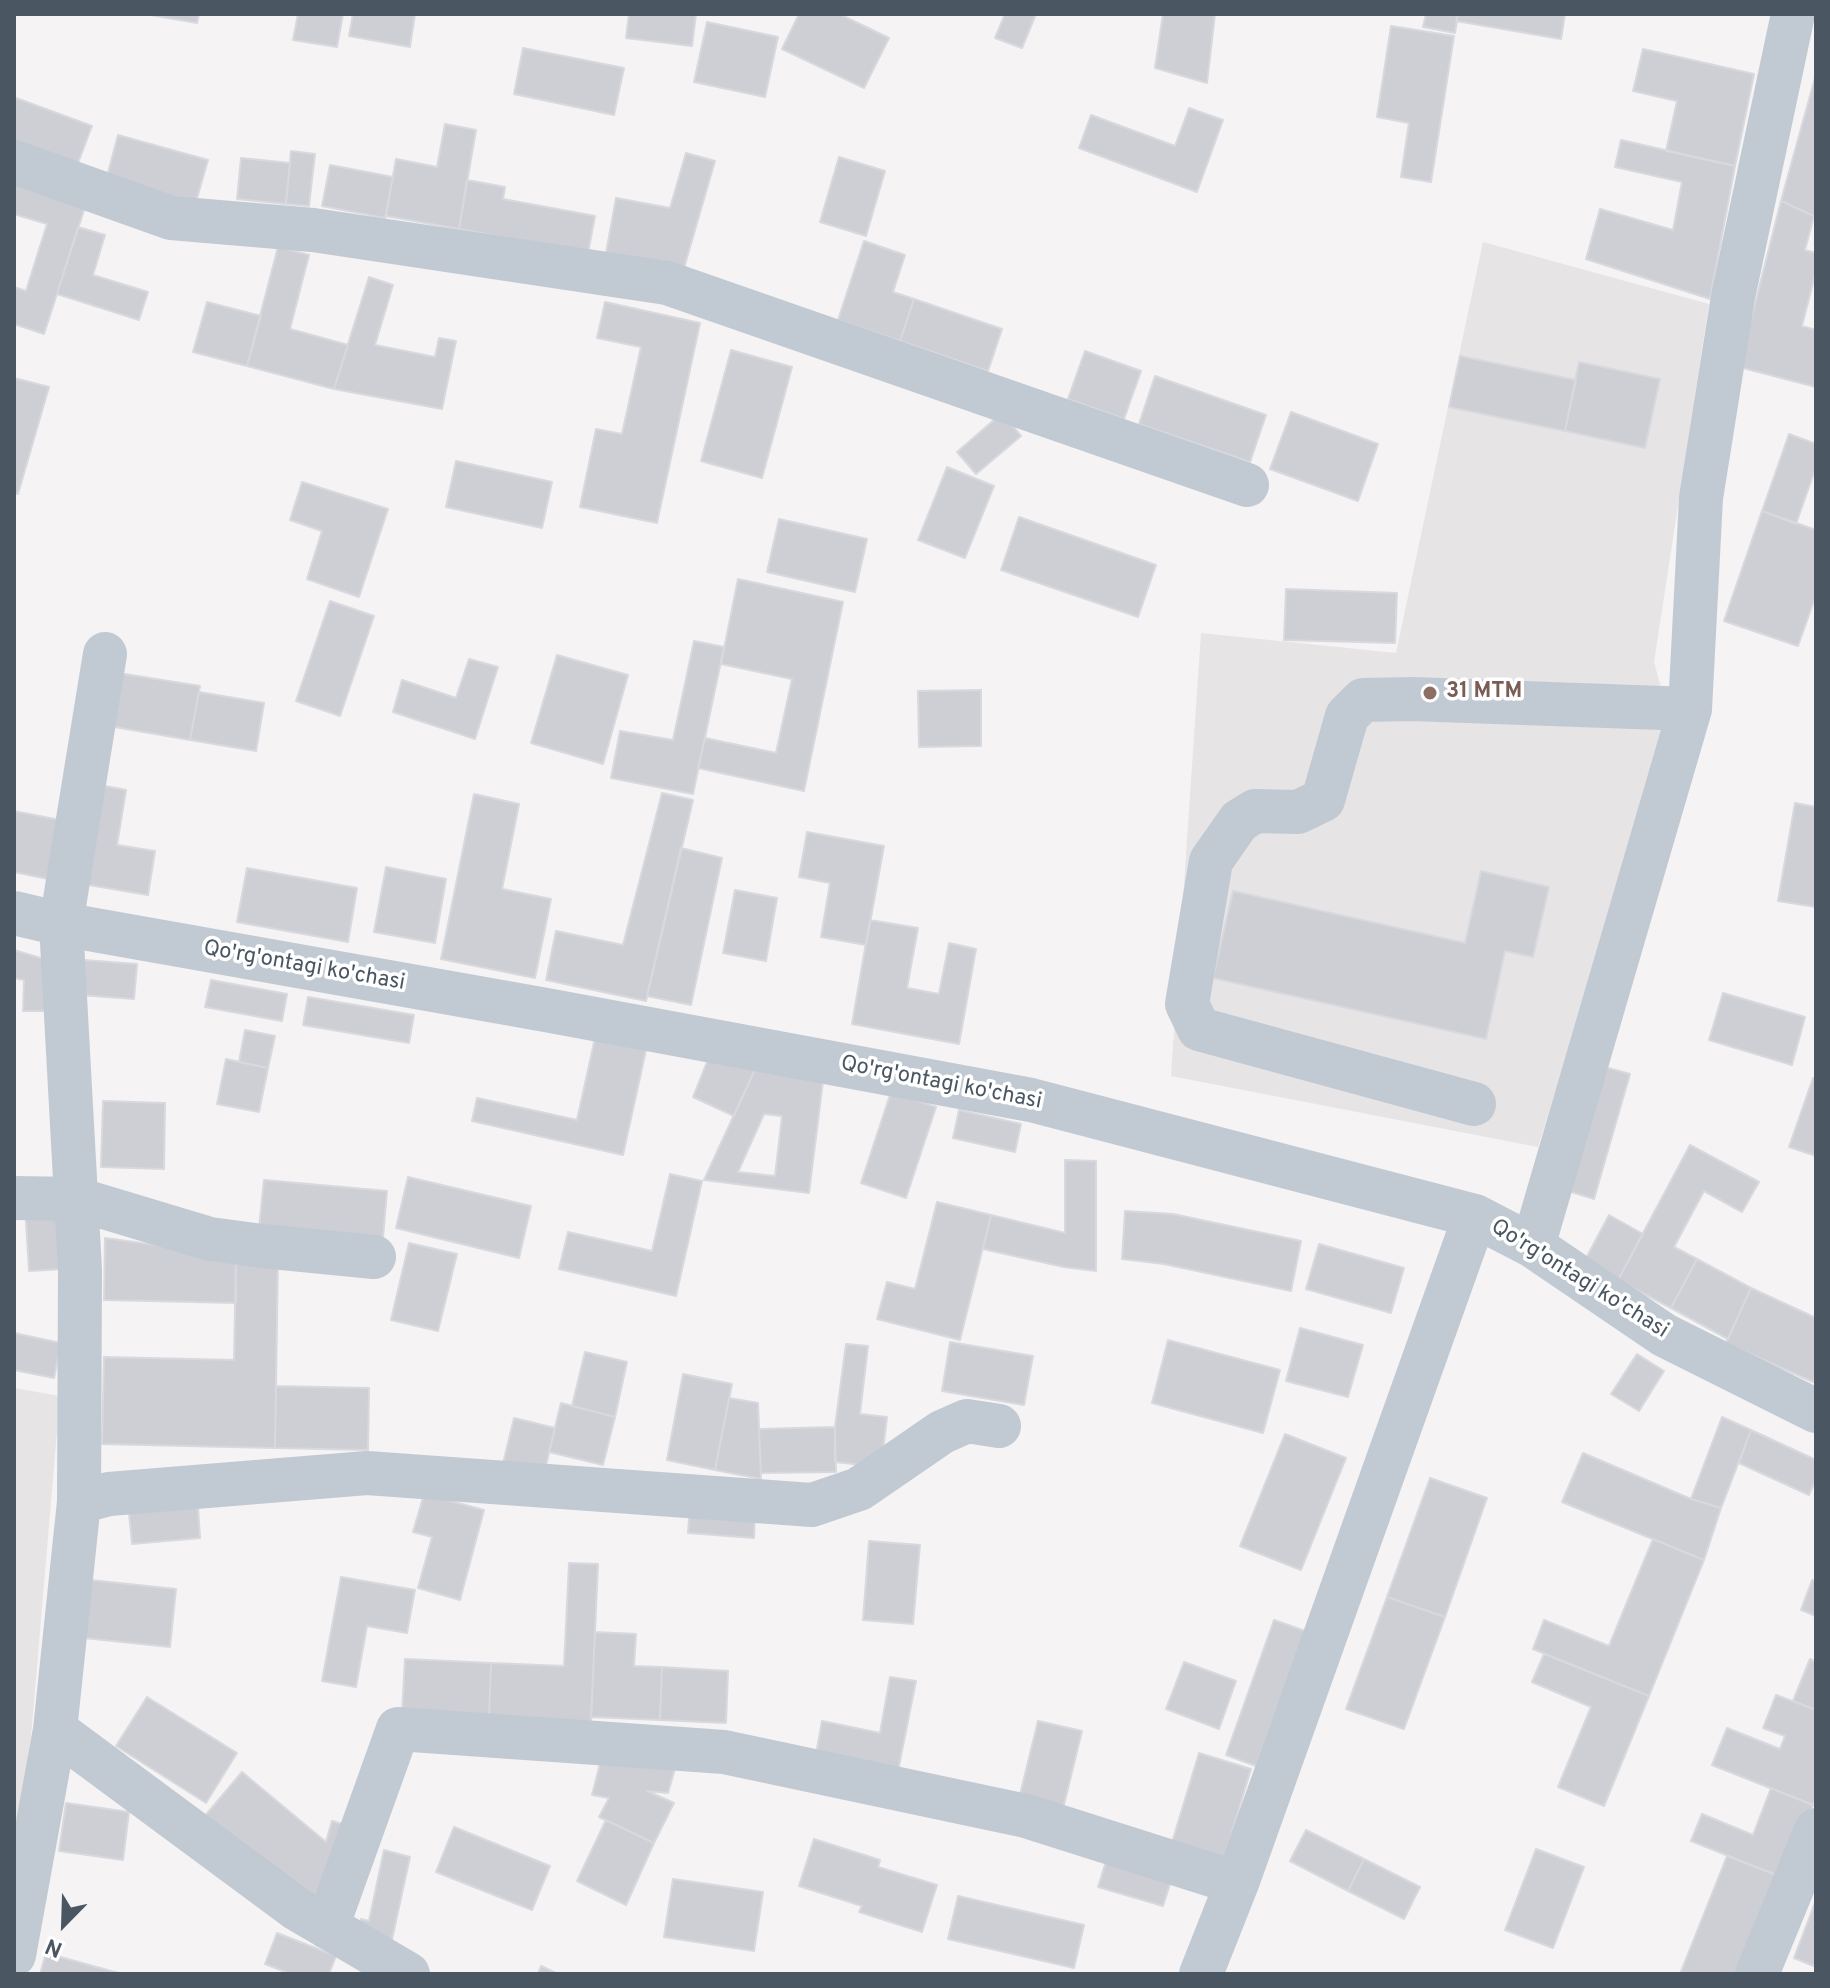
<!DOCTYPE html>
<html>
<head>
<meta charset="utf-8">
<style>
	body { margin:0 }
	#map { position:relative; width:1830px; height:1988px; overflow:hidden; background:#f5f3f3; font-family:Overpass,sans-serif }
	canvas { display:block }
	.frame { position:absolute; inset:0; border:16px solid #4a5661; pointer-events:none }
	.north { position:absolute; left:24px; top:1884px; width:80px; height:80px; -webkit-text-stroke:6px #fff; paint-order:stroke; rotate:203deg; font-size:22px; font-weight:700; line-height:32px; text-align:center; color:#4a5661 }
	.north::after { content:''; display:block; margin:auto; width:28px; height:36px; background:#4a5661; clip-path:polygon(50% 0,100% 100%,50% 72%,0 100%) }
</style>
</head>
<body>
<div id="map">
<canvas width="1830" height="1988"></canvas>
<div class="frame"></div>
<div class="north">N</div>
</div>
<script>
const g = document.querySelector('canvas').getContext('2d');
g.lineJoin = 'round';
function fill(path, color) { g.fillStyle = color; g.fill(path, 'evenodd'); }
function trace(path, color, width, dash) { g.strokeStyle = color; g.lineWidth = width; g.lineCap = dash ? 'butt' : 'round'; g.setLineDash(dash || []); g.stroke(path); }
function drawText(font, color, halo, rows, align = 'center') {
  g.font = font + ' Overpass,sans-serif'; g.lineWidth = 7; g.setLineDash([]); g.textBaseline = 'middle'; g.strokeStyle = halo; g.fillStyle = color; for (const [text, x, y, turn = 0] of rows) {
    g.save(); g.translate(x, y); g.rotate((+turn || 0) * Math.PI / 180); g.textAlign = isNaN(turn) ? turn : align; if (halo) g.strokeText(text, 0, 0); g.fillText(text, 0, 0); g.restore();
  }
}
fill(new Path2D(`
	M 1483,242 L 1709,304 L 1654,662 L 1671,724 L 1538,1147 L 1171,1076 L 1201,633 L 1396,653 Z
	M 14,1388 L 60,1396 L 31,1737 L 15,1850 Z`), '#e6e4e5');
const building = new Path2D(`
	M 145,14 L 199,14 L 197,23 Z
	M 298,14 L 343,14 L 337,47 L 293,40 Z
	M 353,14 L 415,14 L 410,47 L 349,36 Z
	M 629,14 L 696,14 L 692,46 L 626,38 Z
	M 799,14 L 839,14 L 889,38 L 864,88 L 782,49 Z
	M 1005,14 L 1036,14 L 1022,48 L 995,38 Z
	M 1163,14 L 1215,14 L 1207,83 L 1155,68 Z
	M 1426,14 L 1458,14 L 1455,33 L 1423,27 Z
	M 1458,14 L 1565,14 L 1561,39 L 1456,21 Z
	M 707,22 L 778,37 L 765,97 L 694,82 Z
	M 1391,26 L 1454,36 L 1431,182 L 1401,177 L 1409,123 L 1377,117 Z
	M 523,48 L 624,68 L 614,115 L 514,94 Z
	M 1643,49 L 1754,74 L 1735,166 L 1666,151 L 1677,101 L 1633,91 Z
	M 1816,74 L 1816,217 L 1781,201 Z
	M 16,98 L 92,126 L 75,171 L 14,148 L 14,105 Z
	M 1189,108 L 1223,120 L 1197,192 L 1079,148 L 1091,115 L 1175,146 Z
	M 445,124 L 476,130 L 459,229 L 386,216 L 396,159 L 437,167 Z
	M 118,135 L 208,160 L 194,209 L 105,184 Z
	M 1621,140 L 1735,166 L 1710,299 L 1586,259 L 1600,209 L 1673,230 L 1682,182 L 1615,167 Z
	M 291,151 L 315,154 L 309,206 L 286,204 Z
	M 686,153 L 715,161 L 684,268 L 606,253 L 616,198 L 670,208 Z
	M 839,157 L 885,171 L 866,236 L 820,222 Z
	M 241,158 L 290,163 L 286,204 L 237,199 Z
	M 330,165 L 393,177 L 385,218 L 322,206 Z
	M 467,180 L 505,187 L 503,199 L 595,216 L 588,253 L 459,229 Z
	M 14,181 L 85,207 L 44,334 L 14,324 L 14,287 L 26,291 L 47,224 L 14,214 Z
	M 1781,201 L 1814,216 L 1805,250 L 1816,253 L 1816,271 L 1802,326 L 1816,330 L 1816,387 L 1739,367 Z
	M 78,227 L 105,235 L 93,275 L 148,292 L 139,320 L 57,294 Z
	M 864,241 L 905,255 L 893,292 L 914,299 L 900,341 L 838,320 Z
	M 278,247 L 309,255 L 290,329 L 348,345 L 334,389 L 247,366 Z
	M 369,277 L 393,285 L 375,345 L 435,357 L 439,338 L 456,341 L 442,409 L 334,389 Z
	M 914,299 L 1002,329 L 988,371 L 900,341 Z
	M 207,302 L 261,316 L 247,366 L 193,352 Z
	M 605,302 L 700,323 L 657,523 L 580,507 L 596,429 L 622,434 L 641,347 L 597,338 Z
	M 731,350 L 792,367 L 762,478 L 701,461 Z
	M 1085,351 L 1141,371 L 1124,419 L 1068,399 Z
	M 1460,356 L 1576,380 L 1565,431 L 1449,407 Z
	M 1579,362 L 1660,379 L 1645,448 L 1565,431 Z
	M 1155,376 L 1266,415 L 1250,462 L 1139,424 Z
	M 14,378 L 49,387 L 18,494 L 14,493 Z
	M 1291,412 L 1378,444 L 1358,501 L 1270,469 Z
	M 1002,413 L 1021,436 L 976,474 L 957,452 Z
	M 1789,434 L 1816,444 L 1816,467 L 1796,524 L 1762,511 Z
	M 456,461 L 552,482 L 542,528 L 446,507 Z
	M 947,467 L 994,486 L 965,558 L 918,540 Z
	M 302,482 L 388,509 L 359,597 L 307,579 L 322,531 L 290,520 Z
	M 1762,511 L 1816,530 L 1816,595 L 1798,646 L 1724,621 Z
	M 1019,517 L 1156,565 L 1138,617 L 1001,570 Z
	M 779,519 L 867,539 L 855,592 L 767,572 Z
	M 738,579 L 843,602 L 804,791 L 698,768 L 705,738 L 776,753 L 792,679 L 721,664 Z
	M 1286,589 L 1397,593 L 1395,643 L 1284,640 Z
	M 330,601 L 374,616 L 340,716 L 296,701 Z
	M 694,641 L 724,647 L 693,794 L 611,778 L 620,731 L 673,740 Z
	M 557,655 L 628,675 L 603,764 L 531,743 Z
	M 469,659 L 498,667 L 475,739 L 393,712 L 402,680 L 456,698 Z
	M 118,673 L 200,686 L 190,740 L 109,726 Z
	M 981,690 L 981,746 L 919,747 L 918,691 Z
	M 199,692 L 264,703 L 256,751 L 190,740 Z
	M 100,785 L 126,790 L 117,845 L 155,851 L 148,895 L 83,884 Z
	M 662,793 L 693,800 L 646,1001 L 546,980 L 556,931 L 623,945 Z
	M 474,794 L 519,804 L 502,889 L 551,899 L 535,978 L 441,959 Z
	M 1795,803 L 1816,807 L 1816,907 L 1778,901 Z
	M 14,811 L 70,822 L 58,881 L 14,872 Z
	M 807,832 L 884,846 L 866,945 L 821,937 L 830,883 L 799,877 Z
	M 681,848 L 722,858 L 691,1005 L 647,996 Z
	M 386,867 L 446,879 L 435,943 L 374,932 Z
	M 247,868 L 357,888 L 348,942 L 237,922 Z
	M 1481,871 L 1549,887 L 1533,957 L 1505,951 L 1486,1039 L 1213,978 L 1233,891 L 1465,943 Z
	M 735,890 L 777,898 L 766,961 L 723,953 Z
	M 870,920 L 918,928 L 907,988 L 939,994 L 949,943 L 976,949 L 959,1044 L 852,1024 Z
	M 14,950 L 47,960 L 45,1011 L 23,1011 L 24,980 L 14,978 Z
	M 84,960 L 137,964 L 134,999 L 80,995 Z
	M 211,980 L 287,994 L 282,1021 L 205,1007 Z
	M 1723,993 L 1805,1017 L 1792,1065 L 1709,1040 Z
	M 308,997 L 414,1015 L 409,1043 L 303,1025 Z
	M 245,1030 L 275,1036 L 268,1068 L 239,1062 Z
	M 595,1038 L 646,1050 L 623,1155 L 472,1121 L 477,1098 L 577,1120 Z
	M 709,1057 L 757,1065 L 734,1116 L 693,1097 Z
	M 226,1059 L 268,1068 L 259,1112 L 217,1104 Z
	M 757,1065 L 824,1073 L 809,1193 L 704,1180 ZM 764,1114 L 782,1116 L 775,1176 L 738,1172 Z
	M 1601,1066 L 1630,1074 L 1594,1199 L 1565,1190 Z
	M 1813,1078 L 1816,1079 L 1816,1156 L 1789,1147 Z
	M 891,1092 L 936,1107 L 906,1198 L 861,1183 Z
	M 103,1101 L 165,1103 L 164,1169 L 101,1167 Z
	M 959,1110 L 1021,1124 L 1015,1152 L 953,1138 Z
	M 1690,1145 L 1759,1182 L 1742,1212 L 1704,1191 L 1674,1247 L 1697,1259 L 1671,1308 L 1618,1280 Z
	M 1065,1160 L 1096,1161 L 1096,1271 L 1064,1267 L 983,1249 L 991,1215 L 1065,1233 Z
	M 670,1174 L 702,1181 L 676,1296 L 559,1269 L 568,1232 L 652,1251 Z
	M 408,1177 L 531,1206 L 519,1258 L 396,1228 Z
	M 264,1180 L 387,1191 L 382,1249 L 258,1238 Z
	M 937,1202 L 991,1215 L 960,1340 L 877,1319 L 887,1282 L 915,1289 Z
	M 61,1204 L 65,1269 L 29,1271 L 25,1206 Z
	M 1125,1211 L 1173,1214 L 1301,1241 L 1291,1291 L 1164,1264 L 1122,1259 Z
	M 1609,1215 L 1643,1234 L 1618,1280 L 1584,1262 Z
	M 105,1238 L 236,1256 L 236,1303 L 104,1300 Z
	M 409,1243 L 457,1254 L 438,1331 L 391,1320 Z
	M 1319,1244 L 1404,1268 L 1391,1313 L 1306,1289 Z
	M 236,1256 L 278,1257 L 275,1448 L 102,1444 L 104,1357 L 234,1360 Z
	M 1697,1259 L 1751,1288 L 1728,1339 L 1671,1308 Z
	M 1751,1288 L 1816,1318 L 1816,1376 L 1813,1382 L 1726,1343 Z
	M 1300,1328 L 1363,1345 L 1348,1397 L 1286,1381 Z
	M 14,1333 L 61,1343 L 54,1378 L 14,1370 Z
	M 1168,1340 L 1280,1370 L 1263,1433 L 1152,1403 Z
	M 950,1342 L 1033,1356 L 1024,1405 L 942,1391 Z
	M 846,1344 L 868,1346 L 860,1414 L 887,1417 L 881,1467 L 835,1462 L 835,1427 Z
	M 585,1352 L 627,1362 L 615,1417 L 572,1406 Z
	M 1637,1354 L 1664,1371 L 1639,1411 L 1611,1394 Z
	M 683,1374 L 732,1384 L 715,1470 L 667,1460 Z
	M 276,1386 L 369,1388 L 368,1450 L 275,1448 Z
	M 729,1398 L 758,1403 L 761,1479 L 715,1470 Z
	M 561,1403 L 615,1417 L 603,1465 L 549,1452 Z
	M 1722,1417 L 1751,1430 L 1721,1508 L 1691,1499 Z
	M 514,1418 L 555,1428 L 542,1482 L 501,1472 Z
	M 835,1427 L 836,1472 L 761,1473 L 759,1429 Z
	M 1751,1430 L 1816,1460 L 1816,1479 L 1809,1495 L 1739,1463 Z
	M 1285,1434 L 1346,1458 L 1301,1570 L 1240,1546 Z
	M 1583,1453 L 1691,1499 L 1721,1508 L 1704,1560 L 1562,1502 Z
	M 1430,1478 L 1487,1498 L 1445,1617 L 1387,1597 Z
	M 424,1494 L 484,1510 L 460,1600 L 418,1588 L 432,1537 L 413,1532 Z
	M 690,1506 L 755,1510 L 754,1538 L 688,1533 Z
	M 198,1507 L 200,1538 L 132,1544 L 129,1513 Z
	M 1653,1539 L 1704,1560 L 1649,1696 L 1533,1649 L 1544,1620 L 1609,1646 Z
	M 869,1541 L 920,1545 L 913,1624 L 863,1620 Z
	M 569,1563 L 598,1564 L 591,1722 L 489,1718 L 491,1663 L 564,1666 Z
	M 341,1577 L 415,1590 L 407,1633 L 367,1626 L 356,1687 L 322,1681 Z
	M 90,1580 L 176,1589 L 170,1647 L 84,1638 Z
	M 1812,1580 L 1816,1581 L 1816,1616 L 1801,1610 Z
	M 1387,1597 L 1445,1617 L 1404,1729 L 1346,1709 Z
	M 1274,1620 L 1305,1631 L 1256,1766 L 1226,1755 Z
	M 595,1632 L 636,1634 L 634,1666 L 662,1667 L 660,1720 L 591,1717 Z
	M 1544,1654 L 1649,1696 L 1604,1806 L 1558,1787 L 1591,1707 L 1532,1682 Z
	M 405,1659 L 491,1663 L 489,1718 L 402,1714 Z
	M 1810,1659 L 1816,1662 L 1816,1710 L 1793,1701 Z
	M 1184,1662 L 1236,1681 L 1219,1729 L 1166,1709 Z
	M 662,1667 L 728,1671 L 726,1723 L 660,1720 Z
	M 890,1677 L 916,1681 L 897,1776 L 815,1760 L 822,1721 L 880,1733 Z
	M 1776,1695 L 1816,1710 L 1816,1798 L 1813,1805 L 1712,1765 L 1727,1728 L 1780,1749 L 1785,1736 L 1763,1728 Z
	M 147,1697 L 237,1753 L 206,1803 L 116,1746 Z
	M 1038,1721 L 1082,1731 L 1061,1817 L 1017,1807 Z
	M 603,1752 L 678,1758 L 668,1793 L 647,1791 L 674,1803 L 654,1843 L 599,1817 L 609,1798 L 592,1795 Z
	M 1199,1753 L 1251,1769 L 1222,1865 L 1170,1849 Z
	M 242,1772 L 326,1842 L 332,1821 L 356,1828 L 309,1906 L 204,1817 Z
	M 1771,1788 L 1813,1805 L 1784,1878 L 1691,1841 L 1702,1814 L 1753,1835 Z
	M 66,1803 L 129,1812 L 123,1860 L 59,1851 Z
	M 606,1820 L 654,1843 L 626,1905 L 577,1881 Z
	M 454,1827 L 550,1866 L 532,1910 L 436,1872 Z
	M 1306,1830 L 1364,1859 L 1348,1891 L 1290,1861 Z
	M 814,1839 L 880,1860 L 878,1867 L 937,1885 L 922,1932 L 859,1912 L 862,1906 L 799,1886 Z
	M 1536,1849 L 1584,1867 L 1553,1948 L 1505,1930 Z
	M 384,1850 L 410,1857 L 391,1944 L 358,1930 L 361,1919 L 369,1921 Z
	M 1109,1852 L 1174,1872 L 1163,1906 L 1098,1887 Z
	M 1727,1856 L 1784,1878 L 1746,1974 L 1680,1974 Z
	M 1364,1859 L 1420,1887 L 1404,1919 L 1348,1891 Z
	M 673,1879 L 763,1892 L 754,1951 L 664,1937 Z
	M 958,1896 L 1084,1925 L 1074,1968 L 948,1939 Z
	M 1816,1900 L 1816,1967 L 1794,1958 Z
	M 277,1933 L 336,1956 L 329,1974 L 291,1974 L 265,1964 Z
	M 46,1953 L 122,1974 L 40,1974 Z
	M 541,1966 L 558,1974 L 538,1974 Z`);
fill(building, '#cdcfd5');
trace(building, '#d7d9de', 2);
trace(new Path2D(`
	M 14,162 L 171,218 L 313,230 L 667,283 L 1247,485
	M 14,913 L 61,924 L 546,1010 L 1031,1100 L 1475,1216 L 1533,1246 L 1664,1335 L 1816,1411
	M 1474,1104 L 1199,1029 L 1187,1004 L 1211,861 L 1239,821 L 1255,811 L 1298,812 L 1323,800 L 1347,716 L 1363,700 L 1412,699 L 1690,709
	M 14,1198 L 77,1199 L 210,1239 L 262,1246 L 374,1257
	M 1533,1246 L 1690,709 L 1701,498 L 1733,297 L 1793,14
	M 79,1502 L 109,1494 L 367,1473 L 812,1505 L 859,1489 L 942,1432 L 967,1421 L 999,1426
	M 55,1730 L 297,1909 L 408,1974
	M 327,1927 L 398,1729 L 724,1752 L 1026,1816 L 1237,1883 L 1475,1216
	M 14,1955 L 55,1730 L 79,1502 L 80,1270 L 61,924 L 105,654
	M 1201,1974 L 1237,1883
	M 1757,1974 L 1816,1830`), '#c1cad2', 44);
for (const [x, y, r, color] of [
	[1430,693,8,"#8d6e63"]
]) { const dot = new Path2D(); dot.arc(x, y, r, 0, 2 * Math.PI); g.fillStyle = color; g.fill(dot); trace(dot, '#fff', 3); }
drawText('bold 22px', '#785e54', '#fff', [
	["31 MTM",1446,693]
], 'left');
drawText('22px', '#4a5661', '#fff', [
	["Qo'rg'ontagi ko'chasi",304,967,10],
	["Qo'rg'ontagi ko'chasi",941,1084,11],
	["Qo'rg'ontagi ko'chasi",1579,1280,32]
]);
</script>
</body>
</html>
